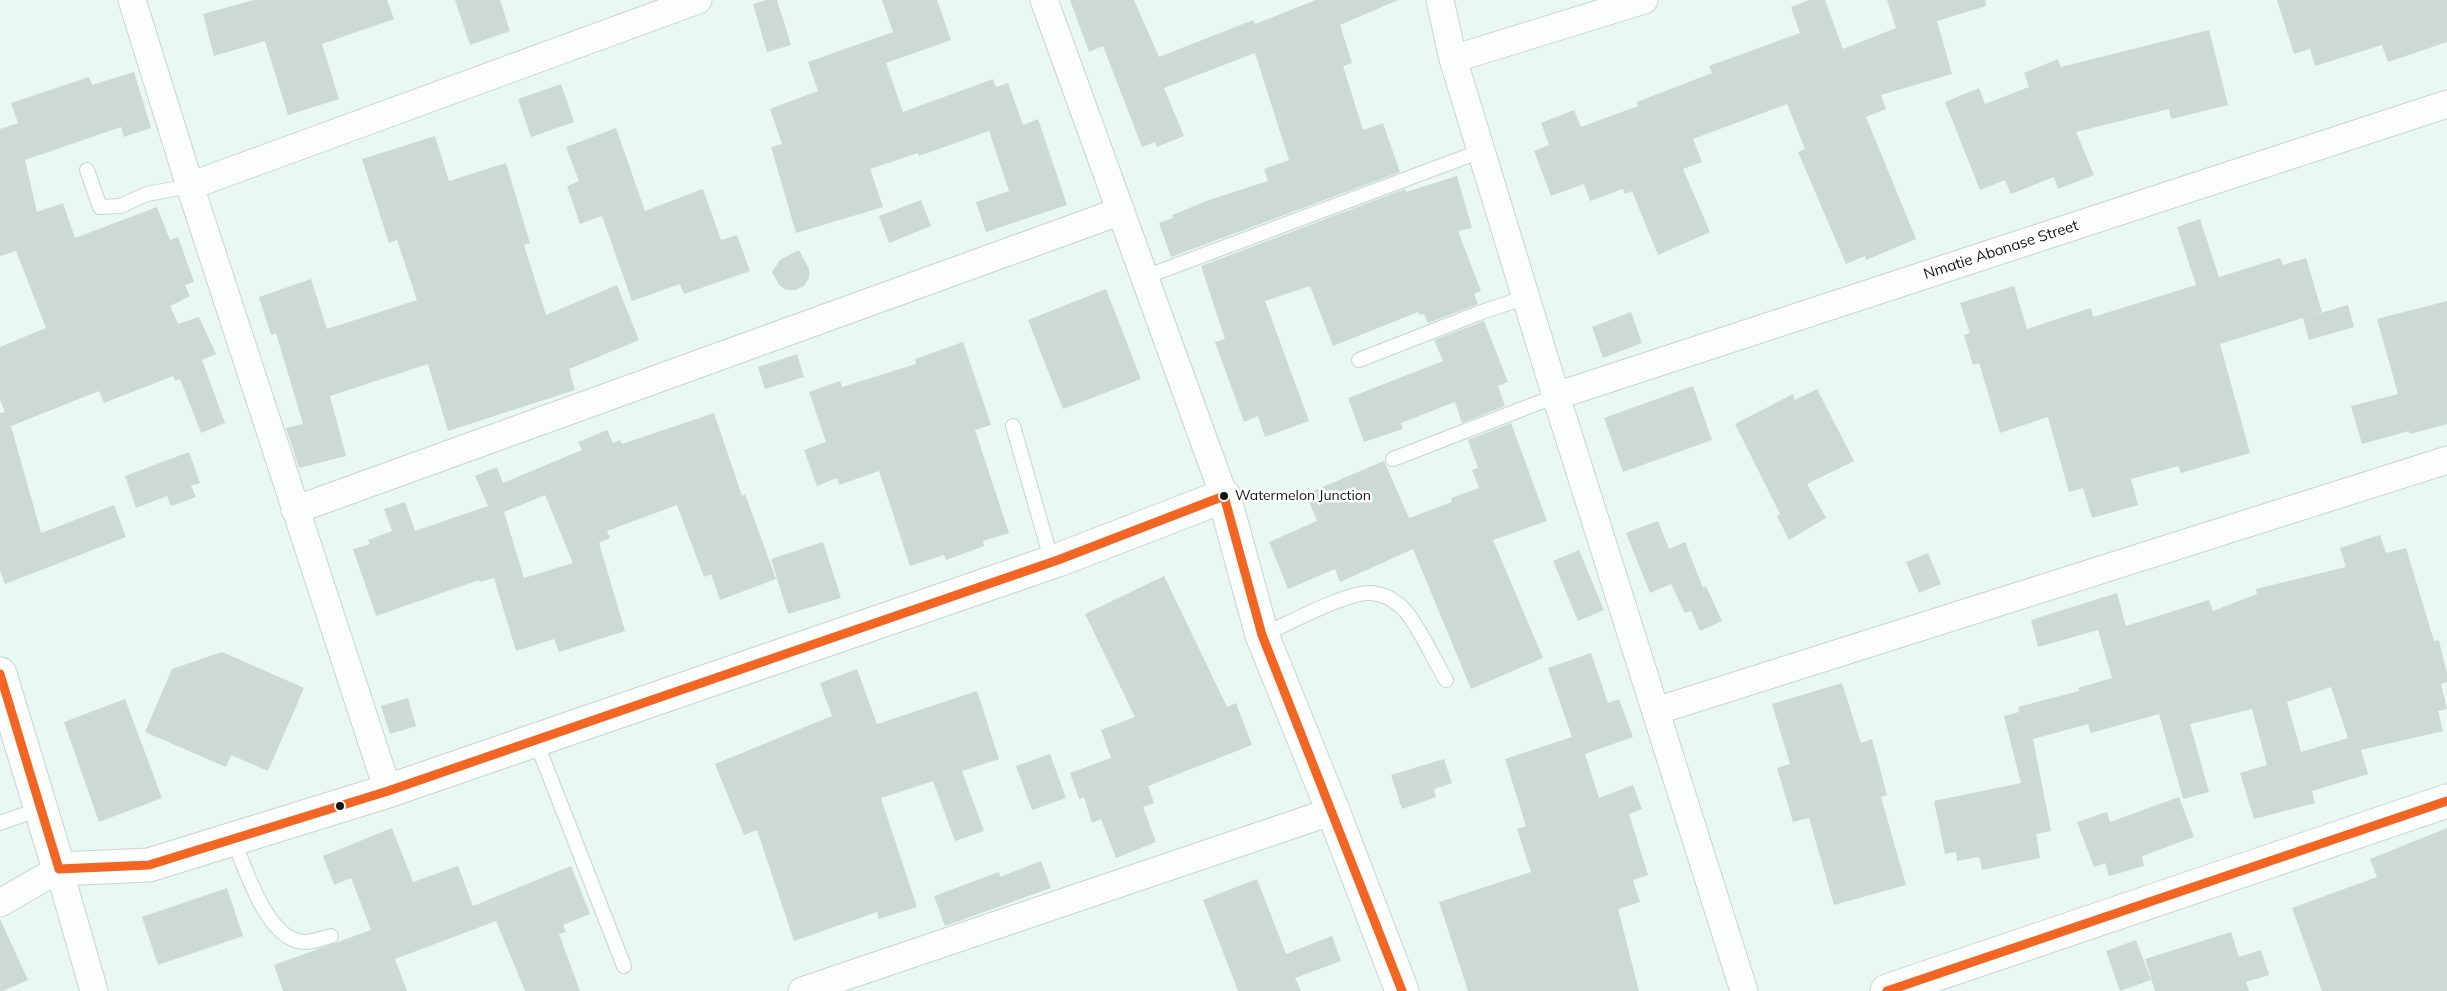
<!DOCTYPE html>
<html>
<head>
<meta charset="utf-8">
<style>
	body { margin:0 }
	canvas { display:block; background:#e9f8f3 }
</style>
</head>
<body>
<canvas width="2447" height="991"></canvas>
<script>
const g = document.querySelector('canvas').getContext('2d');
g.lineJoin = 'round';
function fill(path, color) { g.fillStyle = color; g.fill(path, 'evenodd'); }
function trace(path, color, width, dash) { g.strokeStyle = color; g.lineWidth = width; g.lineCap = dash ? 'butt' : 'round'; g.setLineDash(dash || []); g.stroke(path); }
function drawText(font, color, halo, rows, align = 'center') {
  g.font = font + ' Mulish,sans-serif'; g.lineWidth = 5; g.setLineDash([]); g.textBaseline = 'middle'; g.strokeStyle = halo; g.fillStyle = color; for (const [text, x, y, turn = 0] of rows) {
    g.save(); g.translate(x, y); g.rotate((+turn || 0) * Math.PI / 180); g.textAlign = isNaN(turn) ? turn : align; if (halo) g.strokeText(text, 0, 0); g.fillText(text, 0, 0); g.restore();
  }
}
fill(new Path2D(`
	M 254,0 L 387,0 L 394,19 L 322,44 L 339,99 L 288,115 L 265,41 L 214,56 L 203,14 Z
	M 455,0 L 500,0 L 510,31 L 470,45 Z
	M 766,0 L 777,0 L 791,45 L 767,52 L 753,4 Z
	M 882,0 L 937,0 L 951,40 L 886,63 L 903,112 L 993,79 L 996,87 L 1008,83 L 1023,125 L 1038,119 L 1067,205 L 986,232 L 976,202 L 1009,191 L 989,131 L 919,156 L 918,153 L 870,169 L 883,207 L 796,233 L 771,147 L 782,144 L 770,109 L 818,91 L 808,62 L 893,32 Z
	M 1070,0 L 1134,0 L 1159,57 L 1253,20 L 1255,24 L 1316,0 L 1398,0 L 1340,25 L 1352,63 L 1343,66 L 1363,130 L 1383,123 L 1400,172 L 1171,257 L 1159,223 L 1173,218 L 1172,215 L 1209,200 L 1268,181 L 1264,169 L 1289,160 L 1255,53 L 1164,88 L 1184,136 L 1157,147 L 1155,142 L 1142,147 L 1103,46 L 1089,52 Z
	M 1809,0 L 1825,0 L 1843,49 L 1896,28 L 1887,0 L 1985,0 L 1986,6 L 1937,21 L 1952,74 L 1881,95 L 1886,109 L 1866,117 L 1916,239 L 1866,260 L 1865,256 L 1846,264 L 1798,152 L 1805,149 L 1787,104 L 1693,139 L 1702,162 L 1683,169 L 1710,232 L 1658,255 L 1632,191 L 1625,194 L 1623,189 L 1590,201 L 1584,184 L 1551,196 L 1534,151 L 1549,145 L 1541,123 L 1574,110 L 1581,127 L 1638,106 L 1637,102 L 1712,73 L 1709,66 L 1800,33 L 1791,7 Z
	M 2277,0 L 2447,0 L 2447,42 L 2388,62 L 2382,45 L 2315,66 L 2310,49 L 2294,54 Z
	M 2209,30 L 2228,105 L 2171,119 L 2169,109 L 2076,132 L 2094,175 L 2058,189 L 2054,177 L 2011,194 L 2005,180 L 1980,190 L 1945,102 L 1979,88 L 1985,104 L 2029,87 L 2024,73 L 2058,59 L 2061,67 Z
	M 134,72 L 151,128 L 124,137 L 121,127 L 25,160 L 37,212 L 63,203 L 75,238 L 157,207 L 170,240 L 178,237 L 194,282 L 185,285 L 190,296 L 170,306 L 178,324 L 199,317 L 216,354 L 202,360 L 225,423 L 201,433 L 180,379 L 175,381 L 173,376 L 104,403 L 99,391 L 11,426 L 41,533 L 114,505 L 126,537 L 5,584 L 0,570 L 0,413 L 5,412 L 0,400 L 0,347 L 46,328 L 16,251 L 0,256 L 0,129 L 18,123 L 11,103 L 89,77 L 92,85 Z
	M 561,84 L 574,122 L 531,137 L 518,99 Z
	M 616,128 L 645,211 L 703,189 L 721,240 L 737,235 L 750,271 L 684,294 L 680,284 L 632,301 L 602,216 L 580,224 L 567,186 L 579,181 L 566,147 Z
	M 435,136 L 449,181 L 506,163 L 530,243 L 524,245 L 546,315 L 617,285 L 639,340 L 569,369 L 575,390 L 448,431 L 428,364 L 330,396 L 346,456 L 299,468 L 286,428 L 303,424 L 276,333 L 271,335 L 259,297 L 311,279 L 327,329 L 417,300 L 397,240 L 389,243 L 362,159 Z
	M 1457,176 L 1472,228 L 1458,231 L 1481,291 L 1474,294 L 1478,304 L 1428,323 L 1424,314 L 1420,315 L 1418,312 L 1333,346 L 1310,286 L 1265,301 L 1309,421 L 1265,437 L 1258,416 L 1244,422 L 1215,342 L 1225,339 L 1201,266 L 1405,189 L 1406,192 Z
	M 921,200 L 931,226 L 889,243 L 879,216 Z
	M 2200,219 L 2219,277 L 2280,258 L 2283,265 L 2306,258 L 2322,312 L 2220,344 L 2250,453 L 2181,473 L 2178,466 L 2131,479 L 2138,505 L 2092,518 L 2083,488 L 2069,492 L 2048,417 L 2000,433 L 1979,363 L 1973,365 L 1964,335 L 1970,333 L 1960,303 L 2014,286 L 2027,329 L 2091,308 L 2093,317 L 2196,285 L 2177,227 Z
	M 799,250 L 809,269 L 809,278 L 804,286 L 795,290 L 786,290 L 779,285 L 772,272 L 780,260 Z
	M 1106,289 L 1141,379 L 1063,409 L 1028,320 Z
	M 2447,301 L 2447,424 L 2410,434 L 2409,431 L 2362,444 L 2351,406 L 2398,394 L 2377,319 Z
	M 2348,305 L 2354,327 L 2309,340 L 2303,318 Z
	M 1631,312 L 1642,343 L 1603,358 L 1592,327 Z
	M 1484,321 L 1508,382 L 1498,386 L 1505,406 L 1462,423 L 1455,402 L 1401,423 L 1403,429 L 1364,442 L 1348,398 L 1443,361 L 1434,340 Z
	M 963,342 L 991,425 L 975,430 L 1009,533 L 983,541 L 984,546 L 946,560 L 944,555 L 910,566 L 879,471 L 839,485 L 837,478 L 817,486 L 804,450 L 826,442 L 809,392 L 840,381 L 842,387 L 916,364 L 915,359 Z
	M 797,354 L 804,377 L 765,389 L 758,367 Z
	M 1693,386 L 1712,440 L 1623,472 L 1604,418 Z
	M 1817,389 L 1854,461 L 1807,484 L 1826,518 L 1789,540 L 1777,516 L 1780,514 L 1735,424 L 1793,394 L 1795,400 Z
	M 714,413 L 742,496 L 745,494 L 776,579 L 720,600 L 711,574 L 704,577 L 677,505 L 607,531 L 610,538 L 599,543 L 625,631 L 559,652 L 554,639 L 516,651 L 494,578 L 480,582 L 479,580 L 376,616 L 353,549 L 370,544 L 368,540 L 392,531 L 384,509 L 405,502 L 415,531 L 488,506 L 475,476 L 497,467 L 503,483 L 582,450 L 578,442 L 607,430 L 613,443 L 620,440 L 622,444 ZM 545,495 L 573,563 L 524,578 L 504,512 Z
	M 1511,423 L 1547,521 L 1493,540 L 1543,658 L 1471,689 L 1413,549 L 1340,582 L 1335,569 L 1288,589 L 1269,542 L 1317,521 L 1306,494 L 1384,461 L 1409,518 L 1452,502 L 1451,498 L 1479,488 L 1472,470 L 1478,468 L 1468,440 Z
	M 189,452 L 200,483 L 191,486 L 196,497 L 171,506 L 167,496 L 136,508 L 125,476 Z
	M 1658,521 L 1669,549 L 1685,542 L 1703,588 L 1706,586 L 1722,621 L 1700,631 L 1691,611 L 1685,613 L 1671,584 L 1650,593 L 1626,533 Z
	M 2380,535 L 2386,553 L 2406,548 L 2434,641 L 2439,640 L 2447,674 L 2447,682 L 2441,684 L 2447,709 L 2438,711 L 2443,731 L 2361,750 L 2368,774 L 2312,791 L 2315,803 L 2254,819 L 2240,773 L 2267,765 L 2252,709 L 2190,724 L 2209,792 L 2183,799 L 2159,714 L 2091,733 L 2088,724 L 2033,739 L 2051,831 L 2036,834 L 2040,858 L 1982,870 L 1979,857 L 1957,861 L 1956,852 L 1945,854 L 1934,801 L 2021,783 L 2004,716 L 2019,712 L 2018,707 L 2079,691 L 2078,688 L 2112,678 L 2098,630 L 2038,647 L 2031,620 L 2117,593 L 2126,626 L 2209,600 L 2213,611 L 2257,594 L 2256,589 L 2346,567 L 2340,548 ZM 2331,687 L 2348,738 L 2301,752 L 2287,702 Z
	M 823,542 L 841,598 L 788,614 L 771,559 Z
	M 1579,550 L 1604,610 L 1578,621 L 1553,561 Z
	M 1928,553 L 1941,584 L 1919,593 L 1906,562 Z
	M 1164,576 L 1227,707 L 1236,703 L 1252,745 L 1148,786 L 1154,803 L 1143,807 L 1156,842 L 1116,858 L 1101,819 L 1092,823 L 1084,797 L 1079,799 L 1070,773 L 1111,758 L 1101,730 L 1135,717 L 1085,614 Z
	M 222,652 L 304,688 L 268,771 L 231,755 L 226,767 L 145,732 L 172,669 Z
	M 1591,653 L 1608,703 L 1619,699 L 1633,737 L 1585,754 L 1599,798 L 1633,785 L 1642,809 L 1629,814 L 1648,875 L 1633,880 L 1640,902 L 1618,909 L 1639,991 L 1468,991 L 1439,902 L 1531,872 L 1517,829 L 1526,826 L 1505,759 L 1572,737 L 1548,668 Z
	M 857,669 L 877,724 L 977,691 L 999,759 L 962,771 L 984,831 L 955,841 L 933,781 L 881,798 L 917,907 L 879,919 L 877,912 L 794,941 L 757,830 L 744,835 L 715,764 L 832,716 L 820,683 Z
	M 1842,683 L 1861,743 L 1872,739 L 1887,795 L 1881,797 L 1906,885 L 1834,905 L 1809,818 L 1793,822 L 1777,768 L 1790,764 L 1772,704 Z
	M 408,698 L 416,726 L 390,734 L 381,706 Z
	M 125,699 L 162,798 L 99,822 L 64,722 Z
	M 1050,754 L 1066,798 L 1032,810 L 1016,766 Z
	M 1444,759 L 1452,783 L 1434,789 L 1436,797 L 1402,809 L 1391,775 Z
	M 2179,797 L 2194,837 L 2142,856 L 2144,866 L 2109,876 L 2105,863 L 2094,867 L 2077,822 L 2107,812 L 2110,822 Z
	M 392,828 L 413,882 L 458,866 L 473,906 L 571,866 L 590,914 L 563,925 L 566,932 L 559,934 L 580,991 L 525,991 L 496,921 L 395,959 L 407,991 L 283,991 L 274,965 L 371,930 L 351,878 L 334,885 L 323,856 Z
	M 2447,828 L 2447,991 L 2322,991 L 2292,908 L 2377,877 L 2370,859 Z
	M 1041,861 L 1051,888 L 945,926 L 934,896 L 999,872 L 1000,877 Z
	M 1257,879 L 1286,954 L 1332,936 L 1341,961 L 1295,978 L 1301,991 L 1238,991 L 1203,900 Z
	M 227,888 L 243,936 L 158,965 L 142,917 Z
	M 0,919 L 28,980 L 3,991 L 0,991 Z
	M 2231,932 L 2239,957 L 2261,950 L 2269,975 L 2246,982 L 2249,991 L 2155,991 L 2145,959 Z
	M 2136,940 L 2151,980 L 2120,991 L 2106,951 Z`), '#cdd9d5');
const lane = new Path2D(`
	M 87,170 L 100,207 L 120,206 L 147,194 L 190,186
	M 1145,277 L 1481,151
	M 1359,360 L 1479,313 L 1526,297
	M 1013,426 L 1052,562
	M 1393,459 L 1556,396
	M 1262,635 C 1286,625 1346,592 1370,593 C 1384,594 1397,601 1406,612 C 1420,628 1434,660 1446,680
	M 535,739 L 624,966
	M 0,823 L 40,809
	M 233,839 C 245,867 267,941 304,942 C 313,942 323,938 331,936`);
const street = new Path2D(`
	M 132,0 L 190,186 L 388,791
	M 1044,0 L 1224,496
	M 1440,0 L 1453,59 L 1556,396 L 1744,991
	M 1453,59 L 1644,0
	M 190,186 L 698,0
	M 1556,396 L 2447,104
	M 295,510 L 1121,211
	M 1656,711 L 2447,460
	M 0,903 L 59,869 L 94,991
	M 802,991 L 1333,811`);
const secondary = new Path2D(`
	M 0,674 L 59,869 L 149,865 L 388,791 L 1058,560 L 1224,496 L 1262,635 L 1333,811 L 1402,991
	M 1887,991 L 2447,801`);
trace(lane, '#c8d4d0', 16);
trace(street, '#c8d4d0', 29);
trace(secondary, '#c8d4d0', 35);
trace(lane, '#fcfefd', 14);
trace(street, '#fcfefd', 27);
trace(secondary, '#fcfefd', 33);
trace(new Path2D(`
	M 1224,496 L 1262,635 L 1402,991
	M 0,674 L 59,869
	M 59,869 L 149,865 L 388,791 L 1058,560 L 1224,496
	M 1887,991 L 2447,801`), '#f26522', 9);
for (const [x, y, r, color] of [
	[1224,496,5,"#0f1815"],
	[340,806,5,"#0f1815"]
]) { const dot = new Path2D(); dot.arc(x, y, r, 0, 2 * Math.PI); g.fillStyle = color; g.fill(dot); trace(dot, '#fff', 2); }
drawText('14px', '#0f1815', '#fff', [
	["Watermelon Junction",1235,496]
], 'left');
drawText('15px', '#0f1815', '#fff', [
	["Nmatie Abonase Street",2001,250,-18]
]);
</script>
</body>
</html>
